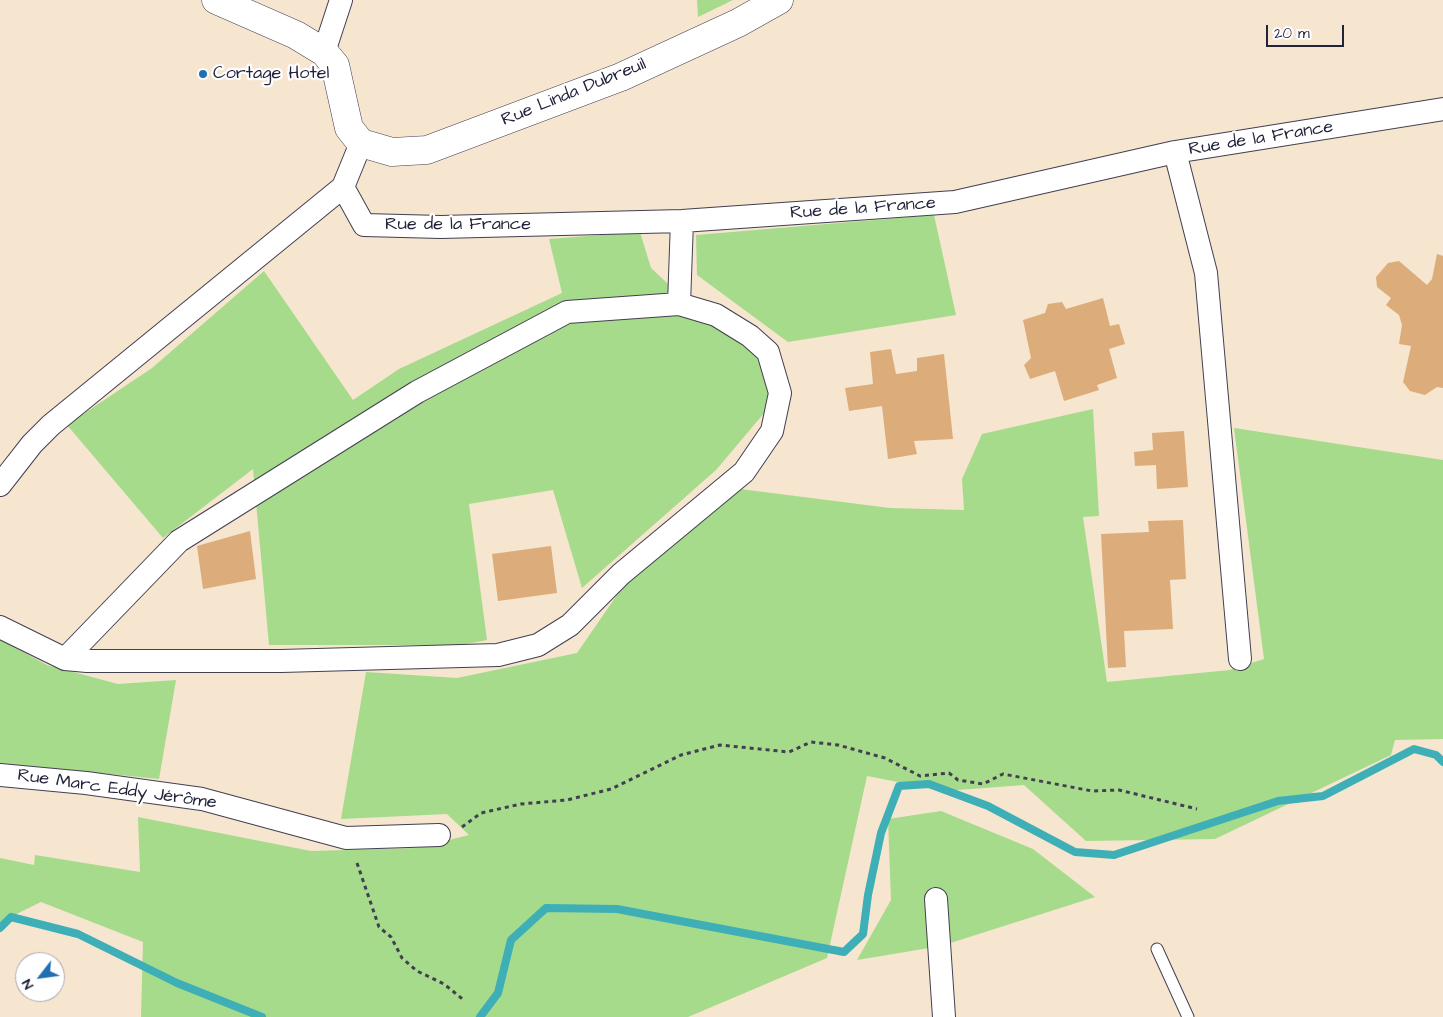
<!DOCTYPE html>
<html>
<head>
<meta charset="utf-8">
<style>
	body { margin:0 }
	#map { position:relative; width:1443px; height:1017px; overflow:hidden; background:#f6e5cf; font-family:"Architects Daughter",sans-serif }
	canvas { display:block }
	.north { position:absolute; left:15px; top:952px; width:50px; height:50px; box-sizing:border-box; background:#fff; border:1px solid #a7a7b1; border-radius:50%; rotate:240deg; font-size:14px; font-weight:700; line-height:20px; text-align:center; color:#22223b }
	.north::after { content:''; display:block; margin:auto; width:18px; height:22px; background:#1f6fb2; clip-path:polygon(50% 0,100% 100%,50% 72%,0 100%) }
	.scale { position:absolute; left:1266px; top:25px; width:78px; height:22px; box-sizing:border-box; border:2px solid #22223b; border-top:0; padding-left:6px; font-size:15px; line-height:18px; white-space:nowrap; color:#22223b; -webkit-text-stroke:4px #fff; paint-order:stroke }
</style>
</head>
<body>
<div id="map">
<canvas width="1443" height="1017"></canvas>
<div class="north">N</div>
<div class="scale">20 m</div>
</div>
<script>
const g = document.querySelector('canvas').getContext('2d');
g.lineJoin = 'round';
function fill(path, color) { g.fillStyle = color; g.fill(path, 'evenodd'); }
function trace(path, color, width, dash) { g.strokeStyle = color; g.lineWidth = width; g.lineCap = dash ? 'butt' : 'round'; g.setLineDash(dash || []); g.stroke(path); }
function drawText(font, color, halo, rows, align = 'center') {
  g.font = font + ' "Architects Daughter",sans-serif'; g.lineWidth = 4.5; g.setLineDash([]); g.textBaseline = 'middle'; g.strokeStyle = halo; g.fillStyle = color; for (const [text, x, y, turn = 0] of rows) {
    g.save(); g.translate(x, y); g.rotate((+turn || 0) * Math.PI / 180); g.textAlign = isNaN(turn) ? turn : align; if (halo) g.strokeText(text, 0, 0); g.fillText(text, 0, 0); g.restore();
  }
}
fill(new Path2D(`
	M 697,0 L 733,0 L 698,17 Z
	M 934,215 L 956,315 L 788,342 L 697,275 L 696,235 Z
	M 640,232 L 651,268 L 680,295 L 769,351 L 781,393 L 716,470 L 582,588 L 553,490 L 469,504 L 487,640 L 461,645 L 269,645 L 253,469 L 163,538 L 67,425 L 152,368 L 264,271 L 353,400 L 399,369 L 562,293 L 549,239 Z
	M 1093,409 L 1099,516 L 1083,517 L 1107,682 L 1230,670 L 1264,659 L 1234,428 L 1443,460 L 1443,739 L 1395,740 L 1391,755 L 1215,839 L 1086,841 L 1024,785 L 945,791 L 867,776 L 827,958 L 688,1017 L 141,1017 L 143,942 L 41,902 L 0,922 L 0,858 L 34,865 L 35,855 L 140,872 L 138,817 L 311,851 L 416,848 L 469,835 L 447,814 L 341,819 L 366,672 L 457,678 L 577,653 L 644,556 L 740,489 L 890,508 L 964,510 L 962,479 L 982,434 Z
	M 0,639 L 47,665 L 118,684 L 176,680 L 159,779 L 0,763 Z
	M 941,811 L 1033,849 L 1095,897 L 941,946 L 857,960 L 891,900 L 888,819 Z`), '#a6db8b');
trace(new Path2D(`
	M 0,928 L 11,917 L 78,934 L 177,983 L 262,1017
	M 480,1017 L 498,993 L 511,940 L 546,908 L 617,909 L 844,952 L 863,934 L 868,895 L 881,833 L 899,786 L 929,784 L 988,806 L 1075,852 L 1114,855 L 1278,801 L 1323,796 L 1414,749 L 1436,755 L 1443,762`), '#3eafb7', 8);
fill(new Path2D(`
	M 1437,254 L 1443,256 L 1443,388 L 1437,387 L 1425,395 L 1410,391 L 1403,382 L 1411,346 L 1399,344 L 1402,325 L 1399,315 L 1386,305 L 1391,298 L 1377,287 L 1376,277 L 1388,263 L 1399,261 L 1427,285 L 1432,279 Z
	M 1103,298 L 1110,326 L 1119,324 L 1125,344 L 1109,349 L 1117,378 L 1097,385 L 1099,390 L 1064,401 L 1055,371 L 1030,379 L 1024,365 L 1031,358 L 1023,320 L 1045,313 L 1048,304 L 1062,302 L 1066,309 Z
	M 891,349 L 896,374 L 917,371 L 917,358 L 944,354 L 953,439 L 914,441 L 917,454 L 888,459 L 882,406 L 849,411 L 845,388 L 873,384 L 870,352 Z
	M 1184,431 L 1188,487 L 1157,489 L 1156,465 L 1135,466 L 1134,452 L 1153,450 L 1152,433 Z
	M 1183,520 L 1186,579 L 1170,580 L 1173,629 L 1124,631 L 1126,667 L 1108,668 L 1101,534 L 1149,532 L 1148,521 Z
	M 250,531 L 256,579 L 203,589 L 197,546 Z
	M 551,546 L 557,593 L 498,601 L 492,554 Z`), '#dcad7b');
const service = new Path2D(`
	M 1157,949 L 1188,1017`);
const minor = new Path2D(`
	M 324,52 L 341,0
	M 361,143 L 343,187 L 364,225 L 441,227 L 682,221 L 955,202 L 1175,152 L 1443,109
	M 1175,152 L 1206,273 L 1240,659
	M 679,304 L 682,221
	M 0,485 L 32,444 L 51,425 L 343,187
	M 0,627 L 65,659 L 87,661 L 281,661 L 498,655 L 538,645 L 570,625 L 621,574 L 744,472 L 772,431 L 780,393 L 768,352 L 750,336 L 716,315 L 679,304 L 567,312 L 417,392 L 179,541 L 65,659
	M 0,775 L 86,783 L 202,799 L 346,838 L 439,835
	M 936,899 L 944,1017`);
const tertiary = new Path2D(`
	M 216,0 L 296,35 L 324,52 L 335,65 L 349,128 L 361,143 L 392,152 L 427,150 L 621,77 L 738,23 L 779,0`);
trace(service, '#423f51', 13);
trace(minor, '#423f51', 24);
trace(tertiary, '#423f51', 29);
trace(new Path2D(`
	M 462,827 L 481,813 L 521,804 L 567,800 L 611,789 L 681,755 L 720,745 L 789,752 L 811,742 L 838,745 L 885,758 L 920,776 L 949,773 L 958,780 L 983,784 L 1003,774 L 1092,791 L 1119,790 L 1197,809
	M 357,863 L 379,927 L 391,937 L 402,958 L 417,971 L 444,984 L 465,1001`), '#423f51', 3, [4, 4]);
trace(service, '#fff', 11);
trace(minor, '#fff', 22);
trace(tertiary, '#fff', 28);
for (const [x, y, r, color] of [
	[203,74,5,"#1f6fb2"]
]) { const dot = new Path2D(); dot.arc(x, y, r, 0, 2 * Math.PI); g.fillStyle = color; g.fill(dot); trace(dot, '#fff', 2); }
drawText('18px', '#22223b', '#fff', [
	["Cortage Hotel",213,74]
], 'left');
drawText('18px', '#22223b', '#fff', [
	["Rue Linda Dubreuil",574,93,-22],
	["Rue de la France",1261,139,-9],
	["Rue de la France",863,209,-4],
	["Rue de la France",458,225],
	["Rue Marc Eddy Jérôme",117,790,8]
]);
</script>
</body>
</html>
